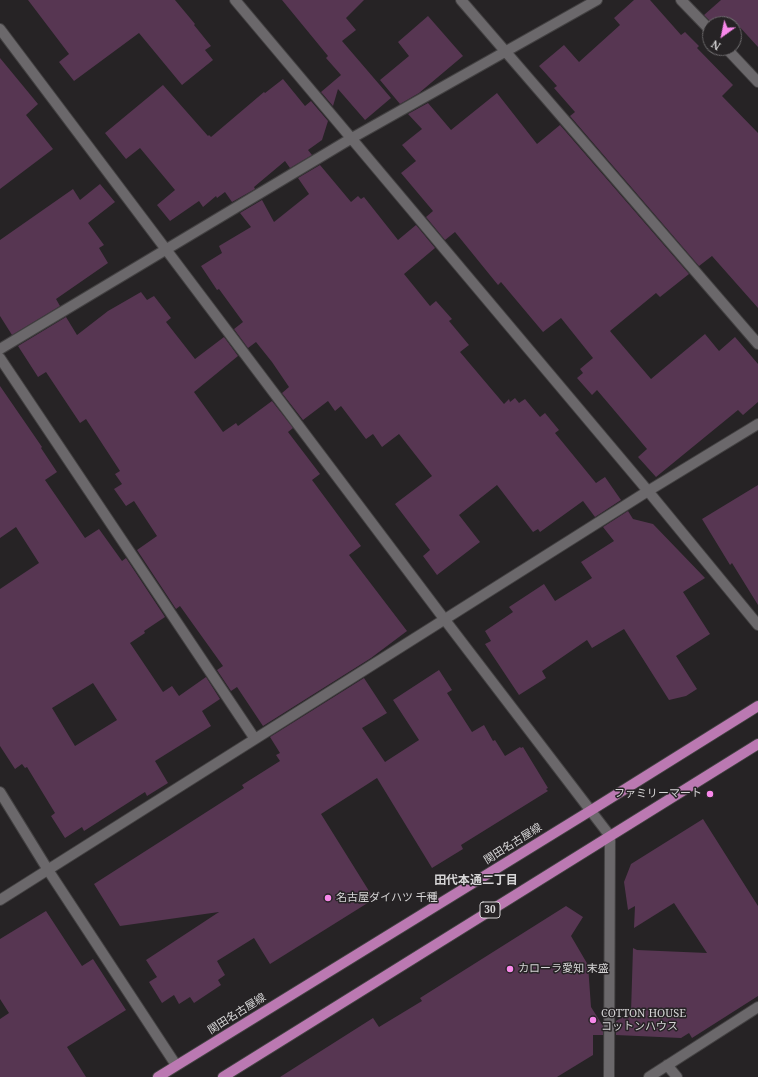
<!DOCTYPE html>
<html>
<head>
<meta charset="utf-8">
<style>
	body { margin:0 }
	#map { position:relative; width:758px; height:1077px; overflow:hidden; background:#262325; font-family:"Noto Serif",serif }
	canvas { display:block }
	.north { position:absolute; left:702px; top:16px; width:40px; height:40px; box-sizing:border-box; background:#262325; border:1px solid #6c6a6c; border-radius:50%; rotate:213deg; font-size:11px; font-weight:700; line-height:16px; text-align:center; color:#d6d5d6 }
	.north::after { content:''; display:block; margin:auto; width:14px; height:18px; background:#f888ea; clip-path:polygon(50% 0,100% 100%,50% 72%,0 100%) }
</style>
</head>
<body>
<div id="map">
<canvas width="758" height="1077"></canvas>
<div class="north">N</div>
</div>
<script>
const g = document.querySelector('canvas').getContext('2d');
g.lineJoin = 'round';
function fill(path, color) { g.fillStyle = color; g.fill(path, 'evenodd'); }
function trace(path, color, width, dash) { g.strokeStyle = color; g.lineWidth = width; g.lineCap = dash ? 'butt' : 'round'; g.setLineDash(dash || []); g.stroke(path); }
function drawText(font, color, halo, rows, align = 'center') {
  g.font = font + ' "Noto Serif","Noto Sans JP",serif'; g.lineWidth = 3; g.setLineDash([]); g.textBaseline = 'middle'; g.strokeStyle = halo; g.fillStyle = color; for (const [text, x, y, turn = 0] of rows) {
    g.save(); g.translate(x, y); g.rotate((+turn || 0) * Math.PI / 180); g.textAlign = isNaN(turn) ? turn : align; if (halo) g.strokeText(text, 0, 0); g.fillText(text, 0, 0); g.restore();
  }
}
fill(new Path2D(`
	M 28,0 L 175,0 L 195,24 L 194,25 L 211,46 L 205,50 L 213,60 L 182,85 L 139,33 L 74,81 L 59,62 L 69,54 Z
	M 282,0 L 364,0 L 346,18 L 356,30 L 342,41 L 391,98 L 365,120 L 338,89 L 333,106 L 321,92 L 341,75 L 326,58 L 328,56 Z
	M 634,0 L 650,0 L 681,35 L 685,32 L 699,46 L 697,48 L 733,85 L 722,96 L 758,133 L 758,308 L 712,256 L 699,266 L 570,116 L 575,112 L 554,88 L 557,86 L 539,66 L 564,45 L 579,62 L 620,25 L 614,18 Z
	M 721,0 L 758,0 L 758,47 L 737,24 L 713,24 L 704,15 Z
	M 428,16 L 463,56 L 419,93 L 400,104 L 380,80 L 409,56 L 398,42 Z
	M 0,58 L 38,104 L 26,115 L 53,149 L 0,189 Z
	M 283,79 L 305,106 L 311,101 L 328,121 L 322,140 L 308,150 L 312,155 L 290,168 L 285,161 L 254,187 L 255,189 L 232,202 L 225,192 L 217,198 L 216,196 L 203,207 L 199,201 L 170,221 L 157,205 L 175,190 L 140,148 L 126,159 L 105,133 L 163,85 L 208,136 L 209,135 L 211,137 L 264,92 L 265,93 Z
	M 497,93 L 537,144 L 560,125 L 689,274 L 660,297 L 656,293 L 610,331 L 651,379 L 705,334 L 719,351 L 735,337 L 758,364 L 758,402 L 743,415 L 738,410 L 656,477 L 638,457 L 647,449 L 597,390 L 592,395 L 577,378 L 583,373 L 580,369 L 593,358 L 561,318 L 543,332 L 501,282 L 498,285 L 455,232 L 445,240 L 426,217 L 433,211 L 401,173 L 416,161 L 402,145 L 422,129 L 408,114 L 428,103 L 451,130 Z
	M 320,165 L 351,202 L 358,196 L 361,199 L 364,197 L 398,240 L 416,225 L 435,248 L 404,274 L 430,306 L 436,301 L 452,319 L 449,321 L 469,345 L 460,352 L 504,404 L 509,399 L 510,402 L 515,398 L 519,403 L 525,399 L 540,417 L 545,413 L 559,430 L 555,433 L 596,483 L 605,477 L 621,500 L 595,517 L 583,501 L 540,532 L 538,529 L 533,532 L 497,485 L 459,515 L 480,542 L 437,575 L 423,556 L 430,550 L 395,504 L 432,476 L 399,434 L 382,447 L 373,434 L 366,439 L 341,406 L 335,411 L 328,401 L 303,420 L 282,393 L 289,387 L 272,362 L 256,342 L 248,348 L 234,329 L 243,322 L 219,289 L 217,290 L 201,266 L 222,253 L 219,246 L 251,227 L 240,213 L 262,200 L 274,222 L 309,194 L 298,178 Z
	M 100,184 L 115,202 L 88,223 L 104,245 L 99,248 L 108,263 L 56,299 L 60,306 L 12,335 L 0,316 L 0,240 L 73,189 L 80,200 Z
	M 141,292 L 147,300 L 154,296 L 171,318 L 166,322 L 195,359 L 224,337 L 238,356 L 194,392 L 223,432 L 236,423 L 238,426 L 272,401 L 293,428 L 288,432 L 320,474 L 312,480 L 361,546 L 349,555 L 407,631 L 371,658 L 263,726 L 237,687 L 231,691 L 217,670 L 223,666 L 180,606 L 176,609 L 137,550 L 157,536 L 134,501 L 126,506 L 114,489 L 122,484 L 115,474 L 120,471 L 86,419 L 80,423 L 46,372 L 38,377 L 18,346 L 66,317 L 77,335 L 108,311 Z
	M 0,386 L 42,447 L 41,448 L 57,472 L 45,480 L 85,538 L 99,529 L 122,561 L 126,558 L 165,617 L 144,631 L 145,633 L 130,643 L 163,692 L 172,686 L 179,696 L 206,677 L 220,699 L 202,711 L 211,726 L 155,761 L 168,783 L 147,796 L 145,792 L 84,831 L 82,827 L 65,838 L 51,816 L 55,813 L 27,767 L 25,768 L 22,764 L 15,769 L 0,746 L 0,589 L 39,563 L 16,527 L 0,538 ZM 93,683 L 117,720 L 75,746 L 52,708 Z
	M 758,485 L 758,605 L 732,563 L 730,565 L 702,519 Z
	M 628,511 L 633,519 L 653,524 L 705,578 L 683,592 L 710,634 L 676,656 L 697,689 L 686,696 L 669,700 L 624,629 L 592,648 L 587,640 L 542,671 L 546,678 L 519,695 L 485,644 L 491,641 L 485,631 L 513,612 L 509,607 L 544,584 L 555,601 L 592,578 L 581,562 L 614,541 L 603,527 Z
	M 439,670 L 452,690 L 447,693 L 472,732 L 484,725 L 493,741 L 495,740 L 505,756 L 520,747 L 521,748 L 523,747 L 548,788 L 546,789 L 548,791 L 461,845 L 463,849 L 432,868 L 377,778 L 321,814 L 374,899 L 270,964 L 254,938 L 217,961 L 225,975 L 218,980 L 221,985 L 194,1003 L 190,997 L 179,1004 L 174,995 L 162,1003 L 149,982 L 157,977 L 146,960 L 219,912 L 120,926 L 94,884 L 244,788 L 242,785 L 280,761 L 276,755 L 280,753 L 270,737 L 364,678 L 387,713 L 362,728 L 385,762 L 419,740 L 393,700 Z
	M 703,819 L 758,906 L 758,996 L 692,1038 L 689,1033 L 681,1038 L 616,1035 L 616,1021 L 631,1012 L 633,948 L 637,950 L 707,953 L 674,903 L 634,928 L 635,906 L 628,910 L 624,882 L 631,864 Z
	M 566,906 L 583,917 L 571,936 L 588,965 L 591,1007 L 603,1026 L 603,1035 L 593,1035 L 593,1055 L 557,1077 L 280,1077 L 373,1018 L 379,1027 L 422,1001 L 420,998 Z
	M 46,911 L 82,966 L 93,959 L 126,1010 L 67,1047 L 86,1077 L 0,1077 L 0,1019 L 9,1013 L 0,999 L 0,939 Z`), '#573652');
const minor = new Path2D(`
	M 235,0 L 648,491 L 758,625
	M 461,0 L 758,344
	M 681,0 L 710,30
	M 0,29 L 445,620 L 610,836 L 609,1077
	M 726,48 L 758,82
	M 0,349 L 352,138 L 597,0
	M 0,358 L 255,739
	M 0,792 L 48,870 L 176,1065
	M 0,900 L 648,491 L 758,424
	M 667,1065 L 677,1077
	M 649,1077 L 758,1007`);
const major = new Path2D(`
	M 158,1077 L 590,811 L 758,706
	M 223,1077 L 758,744`);
trace(minor, '#434142', 12);
trace(major, '#434142', 12);
trace(minor, '#6b686b', 10);
trace(major, '#bb79b2', 10);
for (const [x, y, r, color] of [
	[710,794,4,"#f888ea"],
	[328,898,4,"#f888ea"],
	[510,969,4,"#f888ea"],
	[593,1020,4,"#f888ea"]
]) { const dot = new Path2D(); dot.arc(x, y, r, 0, 2 * Math.PI); g.fillStyle = color; g.fill(dot); trace(dot, '#262325', 1.5); }
for (const [x, y, w] of [
	[490,910,20]
]) { const box = new Path2D(); box.roundRect(x - w / 2, y - 8, w, 16, 3); g.fillStyle = '#262325'; g.fill(box); trace(box, '#d6d5d6', 1); }
drawText('bold 10px', '#d6d5d6', null, [
	["30",490,910]
]);
drawText('11px', '#d6d5d6', '#262325', [
	["ファミリーマート",702,794,"right"],
	["名古屋ダイハツ 千種",336,898],
	["カローラ愛知 末盛",518,969],
	["COTTON HOUSE",601,1014],
	["コットンハウス",601,1027]
], 'left');
drawText('11px', '#d6d5d6', '#262325', [
	["関田名古屋線",513,844,-32],
	["関田名古屋線",237,1014,-32]
]);
drawText('bold 12px', '#d6d5d6', '#262325', [
	["田代本通二丁目",476,881]
]);
</script>
</body>
</html>
